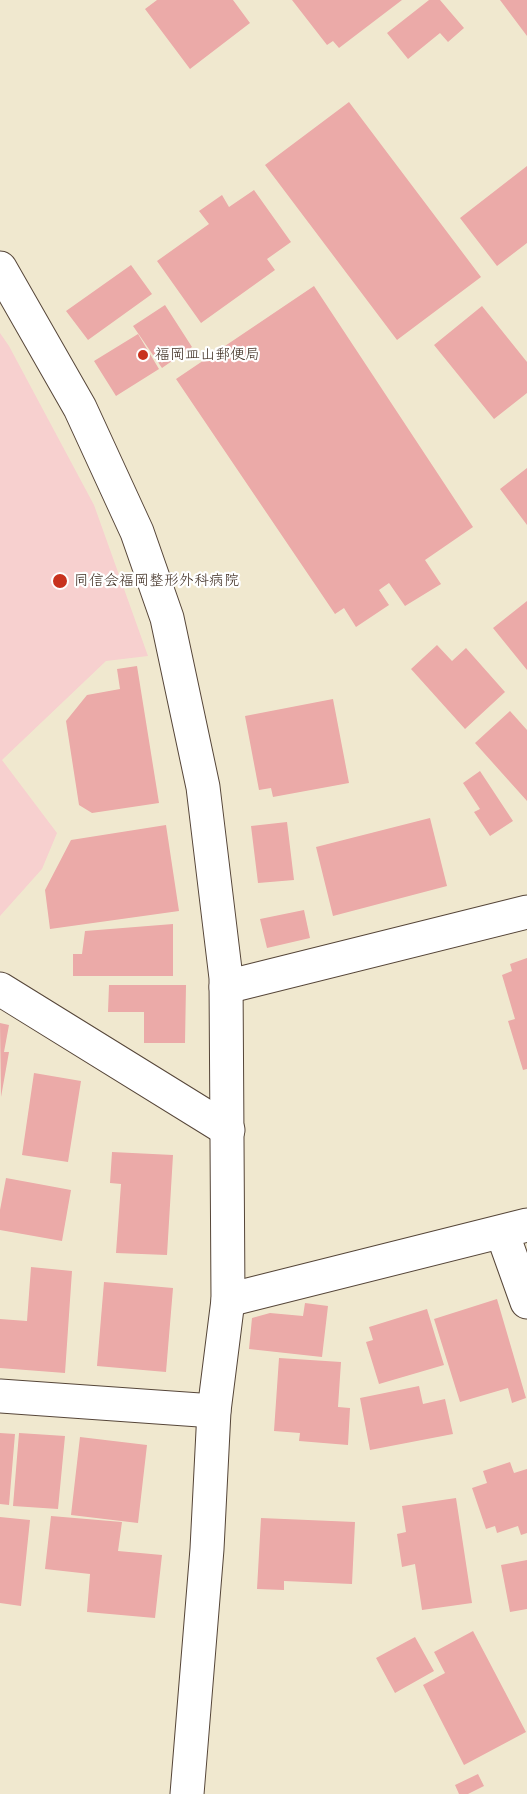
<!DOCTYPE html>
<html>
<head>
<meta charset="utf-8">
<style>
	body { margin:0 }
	canvas { display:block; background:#f0e8cf }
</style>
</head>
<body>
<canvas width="527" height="1794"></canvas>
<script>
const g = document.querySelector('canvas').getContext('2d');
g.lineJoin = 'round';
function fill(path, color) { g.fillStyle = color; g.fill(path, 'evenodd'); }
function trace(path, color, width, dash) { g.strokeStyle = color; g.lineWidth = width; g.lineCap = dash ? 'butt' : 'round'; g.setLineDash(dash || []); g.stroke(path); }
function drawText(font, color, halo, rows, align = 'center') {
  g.font = font + ' "Balsamiq Sans","Klee One",sans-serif'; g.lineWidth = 4.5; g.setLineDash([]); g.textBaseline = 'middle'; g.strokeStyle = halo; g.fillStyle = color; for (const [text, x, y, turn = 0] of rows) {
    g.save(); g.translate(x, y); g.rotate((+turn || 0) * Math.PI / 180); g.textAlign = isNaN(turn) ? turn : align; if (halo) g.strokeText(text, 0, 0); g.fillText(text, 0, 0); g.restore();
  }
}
fill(new Path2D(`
	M 0,333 L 9,346 L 94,505 L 148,656 L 106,661 L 2,760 L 57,833 L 42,869 L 0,916 Z`), '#f7d0cf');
fill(new Path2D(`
	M 157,0 L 233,0 L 250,23 L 190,69 L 145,9 Z
	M 292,0 L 402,0 L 339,48 L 333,41 L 327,45 Z
	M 429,0 L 440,0 L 464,28 L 448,42 L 440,33 L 408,59 L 387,33 Z
	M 500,0 L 527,0 L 527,36 Z
	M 349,102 L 481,277 L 397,340 L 265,165 Z
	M 527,166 L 527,243 L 497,266 L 460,218 Z
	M 254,190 L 291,242 L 267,259 L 275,270 L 201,323 L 157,261 L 209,224 L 199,211 L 222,195 L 229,207 Z
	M 131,265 L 152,294 L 88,340 L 66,311 Z
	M 314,286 L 473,527 L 425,560 L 441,584 L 405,606 L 389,583 L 379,590 L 389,605 L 356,627 L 344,608 L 335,614 L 176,379 Z
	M 165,305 L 192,347 L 162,368 L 133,326 Z
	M 482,306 L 527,362 L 527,393 L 494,419 L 434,345 Z
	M 138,334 L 159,369 L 116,396 L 94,361 Z
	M 527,468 L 527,525 L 500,489 Z
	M 527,601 L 527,670 L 493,628 Z
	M 437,645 L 452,661 L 466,648 L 505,692 L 465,729 L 411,669 Z
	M 137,666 L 159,803 L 92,813 L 79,805 L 66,721 L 87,695 L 120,689 L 117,669 Z
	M 333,699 L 349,783 L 273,797 L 271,788 L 259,790 L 245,716 Z
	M 510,711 L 527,730 L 527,801 L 475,743 Z
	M 480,771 L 513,821 L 490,836 L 474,812 L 480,809 L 463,783 Z
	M 430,818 L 447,886 L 333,916 L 316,847 Z
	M 287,822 L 294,880 L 258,883 L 251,826 Z
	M 166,825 L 179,911 L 50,929 L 45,890 L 71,840 Z
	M 304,910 L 310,938 L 267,948 L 260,919 Z
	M 173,924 L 173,976 L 73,976 L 73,954 L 82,954 L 85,931 Z
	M 527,958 L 527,1069 L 523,1070 L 508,1021 L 515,1019 L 502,975 L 512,971 L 510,964 Z
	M 109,985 L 186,985 L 185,1043 L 144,1043 L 144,1012 L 108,1012 Z
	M 0,1023 L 9,1025 L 4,1052 L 9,1052 L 1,1097 Z
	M 34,1073 L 81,1081 L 68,1162 L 22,1155 Z
	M 112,1152 L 173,1155 L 167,1255 L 116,1253 L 121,1184 L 110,1183 Z
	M 6,1178 L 71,1190 L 62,1241 L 0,1230 L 0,1210 Z
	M 31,1267 L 72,1271 L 65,1373 L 0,1368 L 0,1319 L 27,1321 Z
	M 104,1282 L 173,1288 L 166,1372 L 97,1366 Z
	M 497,1299 L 526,1398 L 512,1403 L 508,1388 L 460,1402 L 434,1319 Z
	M 305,1303 L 328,1306 L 322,1357 L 249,1349 L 252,1318 L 270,1313 L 303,1316 Z
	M 427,1309 L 444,1365 L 379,1384 L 366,1342 L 373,1340 L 369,1327 Z
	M 279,1358 L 341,1362 L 338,1407 L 350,1408 L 348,1445 L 299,1441 L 300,1433 L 274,1431 Z
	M 419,1386 L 423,1404 L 445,1399 L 453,1434 L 370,1450 L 360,1398 Z
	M 0,1433 L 15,1434 L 9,1505 L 0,1504 Z
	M 19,1433 L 65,1436 L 58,1509 L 13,1506 Z
	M 80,1437 L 147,1445 L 138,1523 L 71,1515 Z
	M 510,1462 L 514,1473 L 527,1469 L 527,1533 L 521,1535 L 518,1526 L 497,1533 L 495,1526 L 486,1529 L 472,1488 L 487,1483 L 483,1471 Z
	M 456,1498 L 472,1603 L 422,1610 L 415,1564 L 402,1567 L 397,1534 L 406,1532 L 402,1506 Z
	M 51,1516 L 122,1522 L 118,1551 L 162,1555 L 155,1618 L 87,1612 L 90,1574 L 45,1569 Z
	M 0,1517 L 30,1520 L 21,1606 L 0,1603 Z
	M 261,1518 L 355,1522 L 352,1584 L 284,1581 L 284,1590 L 257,1589 Z
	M 527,1560 L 527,1609 L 510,1612 L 501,1565 Z
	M 473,1631 L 526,1732 L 464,1765 L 423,1685 L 445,1673 L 434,1652 Z
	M 415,1637 L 434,1671 L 395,1693 L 376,1658 Z
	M 478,1774 L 484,1786 L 468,1794 L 459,1794 L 455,1785 Z`), '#ebaaa8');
const street = new Path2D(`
	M 226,987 L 527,912
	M 0,989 L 228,1130
	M 502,1232 L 527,1302
	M 228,1300 L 527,1225
	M 0,1396 L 214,1411`);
const secondary = new Path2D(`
	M 0,268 L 80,408 L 137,532 L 167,618 L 203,787 L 226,978 L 228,1300 L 214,1411 L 207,1549 L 187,1794`);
trace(street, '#564639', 35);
trace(secondary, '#564639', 35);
trace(street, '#fff', 33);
trace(secondary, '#fff', 33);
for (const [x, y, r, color] of [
	[143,355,6,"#c8321e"],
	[60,581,8,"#c8321e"]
]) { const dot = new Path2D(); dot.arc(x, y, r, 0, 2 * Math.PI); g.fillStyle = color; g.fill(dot); trace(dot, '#fff', 2); }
drawText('15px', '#3b2a1e', '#fff', [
	["福岡皿山郵便局",155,355],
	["同信会福岡整形外科病院",74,581]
], 'left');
</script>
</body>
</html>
